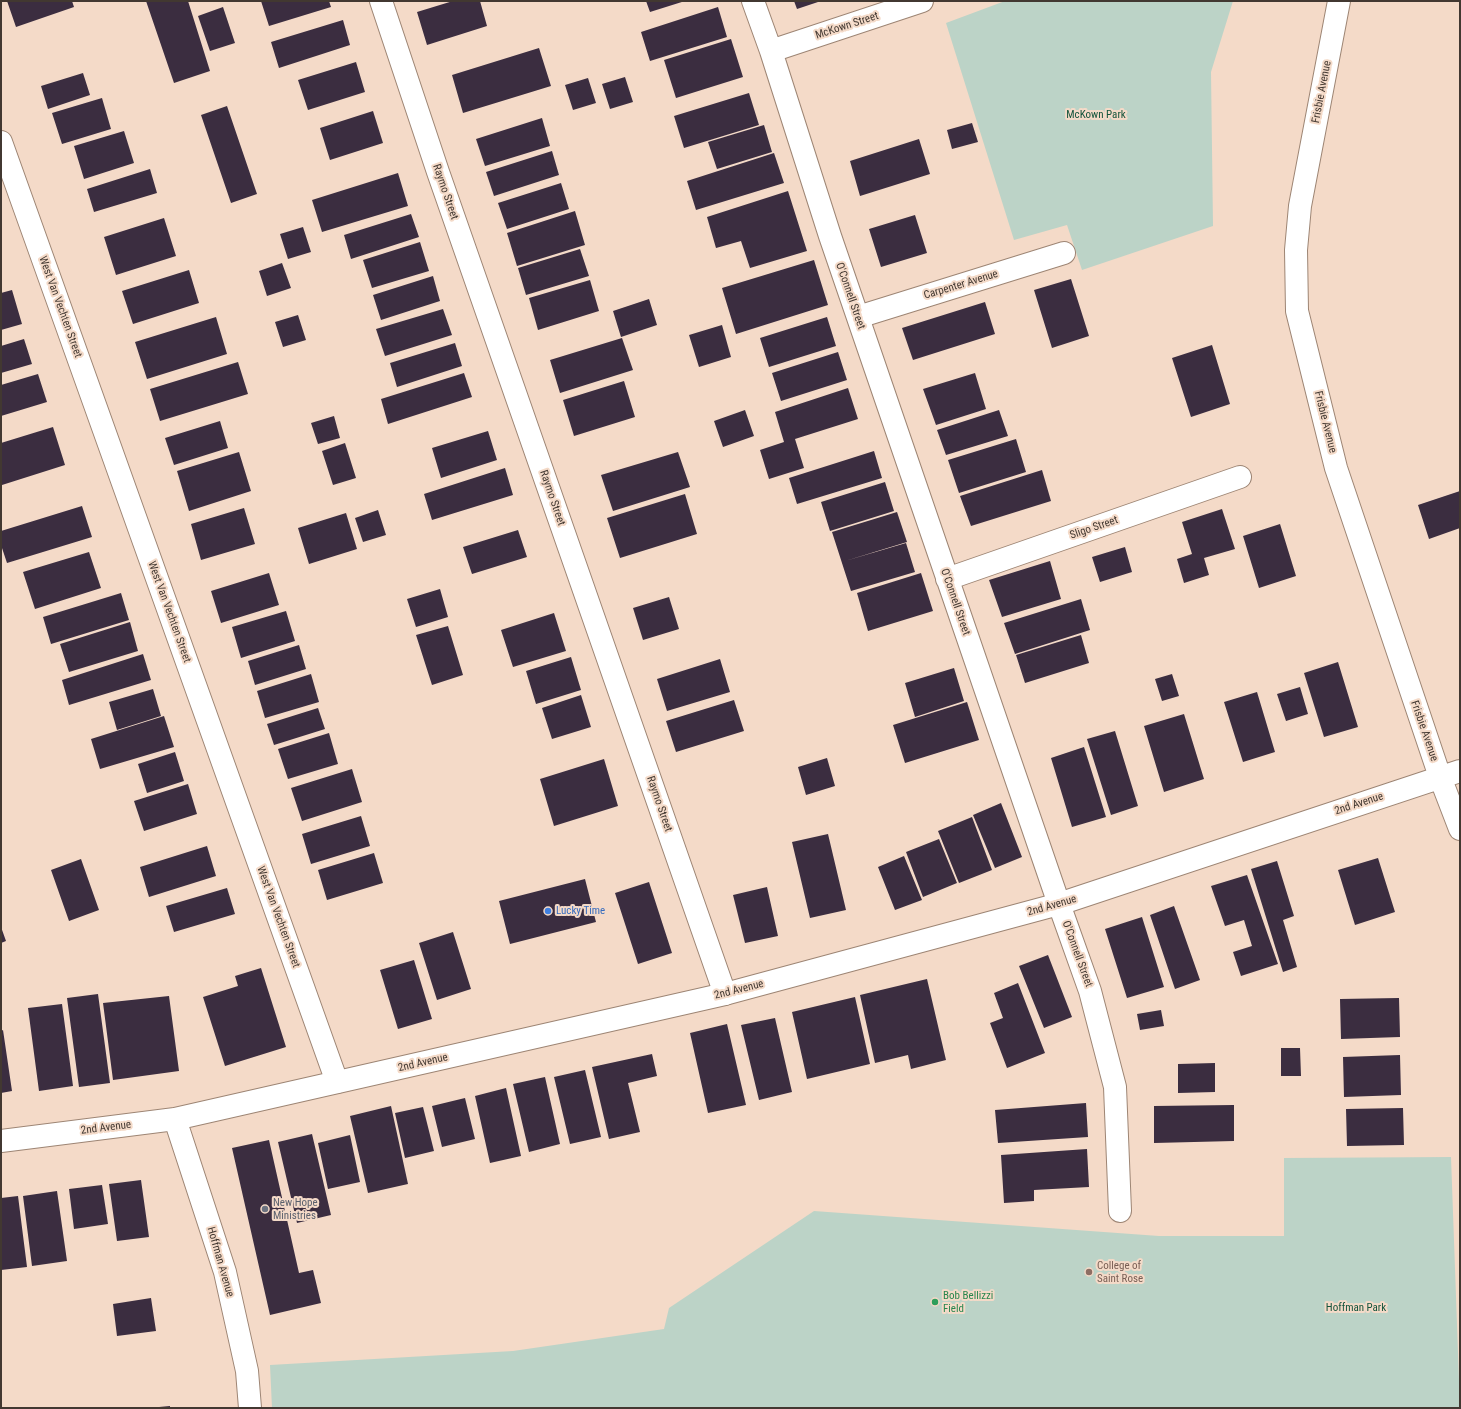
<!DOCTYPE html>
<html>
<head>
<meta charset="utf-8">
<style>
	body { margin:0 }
	#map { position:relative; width:1461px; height:1409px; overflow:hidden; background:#f4dac8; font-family:"Roboto Condensed",sans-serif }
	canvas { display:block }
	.frame { position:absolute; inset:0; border:2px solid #423831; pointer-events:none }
</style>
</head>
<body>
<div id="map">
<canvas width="1461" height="1409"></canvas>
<div class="frame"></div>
</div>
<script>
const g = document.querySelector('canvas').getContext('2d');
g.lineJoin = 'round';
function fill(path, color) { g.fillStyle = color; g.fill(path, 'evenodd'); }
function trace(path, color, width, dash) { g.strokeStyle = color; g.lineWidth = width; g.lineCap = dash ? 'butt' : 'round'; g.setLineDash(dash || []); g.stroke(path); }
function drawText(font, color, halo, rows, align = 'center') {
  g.font = font + ' "Roboto Condensed",sans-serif'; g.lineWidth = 4; g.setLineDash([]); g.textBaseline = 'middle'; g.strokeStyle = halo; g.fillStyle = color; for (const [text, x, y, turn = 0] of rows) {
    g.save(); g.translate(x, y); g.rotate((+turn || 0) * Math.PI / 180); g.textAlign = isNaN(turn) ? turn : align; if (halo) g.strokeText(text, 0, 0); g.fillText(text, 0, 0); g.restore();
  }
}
fill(new Path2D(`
	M 1005,1 L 1233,1 L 1211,72 L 1213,226 L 1082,270 L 1067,225 L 1014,240 L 946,23 Z
	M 1451,1157 L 1460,1408 L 272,1408 L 270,1365 L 513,1351 L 664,1329 L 669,1308 L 814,1211 L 1159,1236 L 1284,1236 L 1284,1158 Z`), '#bcd3c7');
fill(new Path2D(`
	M 7,1 L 72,1 L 74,7 L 16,27 Z
	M 146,1 L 188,1 L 210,71 L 174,83 Z
	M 261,1 L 329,1 L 331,7 L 269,26 Z
	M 453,1 L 480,1 L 487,26 L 427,45 L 417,12 Z
	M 646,1 L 685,1 L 650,12 Z
	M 794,1 L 821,1 L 797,9 Z
	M 223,7 L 235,43 L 210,51 L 198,16 Z
	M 718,7 L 727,37 L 650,61 L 641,32 Z
	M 343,20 L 350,45 L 279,68 L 271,42 Z
	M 731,39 L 743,77 L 676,98 L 664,60 Z
	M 539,48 L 551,86 L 463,113 L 452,75 Z
	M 356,62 L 365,92 L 308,110 L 298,80 Z
	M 83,73 L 90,95 L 48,109 L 41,86 Z
	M 625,77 L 633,102 L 610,109 L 602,84 Z
	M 588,78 L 596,103 L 573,110 L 565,85 Z
	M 749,93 L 759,125 L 684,148 L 674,116 Z
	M 102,98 L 111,129 L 62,144 L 52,113 Z
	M 227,106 L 257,194 L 231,203 L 201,115 Z
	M 373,111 L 383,143 L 330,160 L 320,128 Z
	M 542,118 L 550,146 L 485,166 L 476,139 Z
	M 972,123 L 978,142 L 952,149 L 947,130 Z
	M 764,125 L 772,152 L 717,169 L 708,142 Z
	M 124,131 L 134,163 L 84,179 L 74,146 Z
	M 919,139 L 930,174 L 860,196 L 850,161 Z
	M 552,151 L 559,175 L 494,196 L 486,172 Z
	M 774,153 L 784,183 L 696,210 L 687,181 Z
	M 150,169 L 157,193 L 94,212 L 87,189 Z
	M 398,173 L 408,206 L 322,232 L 312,200 Z
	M 561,183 L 569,209 L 507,229 L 498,203 Z
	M 788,191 L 807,251 L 750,268 L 741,241 L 716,248 L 707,217 Z
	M 575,211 L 585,245 L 517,266 L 507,233 Z
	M 411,214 L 419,237 L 351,259 L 344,235 Z
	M 915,215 L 927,253 L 881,267 L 869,229 Z
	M 164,218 L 176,256 L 116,275 L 104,237 Z
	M 303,227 L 311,252 L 288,259 L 280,234 Z
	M 420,242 L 429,271 L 372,288 L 363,260 Z
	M 580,249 L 589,276 L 526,295 L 518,268 Z
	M 814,260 L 828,305 L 736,334 L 722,288 Z
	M 282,263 L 291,288 L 267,296 L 259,271 Z
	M 189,270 L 199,303 L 133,324 L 122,291 Z
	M 433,276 L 440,301 L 381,320 L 373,295 Z
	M 1071,279 L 1089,336 L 1052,348 L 1034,290 Z
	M 590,280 L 599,311 L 538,330 L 529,298 Z
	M 12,290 L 22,324 L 1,330 L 1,293 Z
	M 649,299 L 657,325 L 621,337 L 613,311 Z
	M 985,302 L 995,334 L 913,360 L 902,328 Z
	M 443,309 L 452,335 L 385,356 L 376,329 Z
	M 298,315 L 306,340 L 283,347 L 275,322 Z
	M 216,317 L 227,354 L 147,379 L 135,342 Z
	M 827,317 L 836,346 L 769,367 L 760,338 Z
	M 722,325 L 731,357 L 699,367 L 689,335 Z
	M 622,338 L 633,370 L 560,393 L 550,360 Z
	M 24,339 L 32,364 L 1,373 L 1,346 Z
	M 455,343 L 462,366 L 397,387 L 390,363 Z
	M 1212,345 L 1230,404 L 1191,417 L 1172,358 Z
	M 838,352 L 847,380 L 781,401 L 772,373 Z
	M 238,362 L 248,394 L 160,421 L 150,389 Z
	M 464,373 L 472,397 L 388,424 L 381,399 Z
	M 975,373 L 986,409 L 936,425 L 923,389 Z
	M 38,374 L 47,402 L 1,416 L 1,385 Z
	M 624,381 L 635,417 L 574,436 L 563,400 Z
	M 848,388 L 858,419 L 795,439 L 804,468 L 769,479 L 760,450 L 784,442 L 775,412 Z
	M 745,410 L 754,436 L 723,447 L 714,421 Z
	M 999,410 L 1008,436 L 946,455 L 937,430 Z
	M 334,416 L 340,438 L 318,444 L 311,423 Z
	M 220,421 L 228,448 L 174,465 L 165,438 Z
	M 53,427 L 65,465 L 2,485 L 1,443 Z
	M 488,431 L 497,460 L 441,478 L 432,448 Z
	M 1016,439 L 1026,472 L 959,493 L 948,460 Z
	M 345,443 L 356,478 L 333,485 L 322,451 Z
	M 874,451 L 882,478 L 797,504 L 789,478 Z
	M 239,452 L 251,491 L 189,511 L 177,471 Z
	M 678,452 L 690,487 L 613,511 L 601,475 Z
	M 505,468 L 513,495 L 432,520 L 424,494 Z
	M 1042,470 L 1051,501 L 971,526 L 960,496 Z
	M 885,482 L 894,511 L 830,531 L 821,502 Z
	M 1460,491 L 1460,528 L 1429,539 L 1418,505 Z
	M 685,494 L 697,534 L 620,558 L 607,518 Z
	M 82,506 L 92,537 L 7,563 L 1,545 L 1,531 Z
	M 244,508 L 255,544 L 201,560 L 191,524 Z
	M 1222,509 L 1235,549 L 1204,558 L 1209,575 L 1184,583 L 1177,559 L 1192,554 L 1182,522 Z
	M 378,510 L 386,535 L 363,542 L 355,518 Z
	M 897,512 L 907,542 L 845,561 L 906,543 L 915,572 L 851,591 L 832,532 Z
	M 346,513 L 357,549 L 309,564 L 298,528 Z
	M 1280,524 L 1296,576 L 1259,588 L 1243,536 Z
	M 518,530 L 527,557 L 472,574 L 463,547 Z
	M 1125,547 L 1132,572 L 1100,582 L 1092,557 Z
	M 89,552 L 101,588 L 35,609 L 23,572 Z
	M 1050,561 L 1061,599 L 1002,617 L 989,580 Z
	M 269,573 L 279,605 L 221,623 L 211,591 Z
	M 921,573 L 933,611 L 868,631 L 857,593 Z
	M 440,589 L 448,617 L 416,627 L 407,599 Z
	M 121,593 L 129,620 L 51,644 L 43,617 Z
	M 669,597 L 679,629 L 643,640 L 633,608 Z
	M 1081,599 L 1090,630 L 1015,654 L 1004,623 Z
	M 286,611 L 295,641 L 241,658 L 232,627 Z
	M 554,613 L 566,651 L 513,667 L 501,630 Z
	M 130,622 L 138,651 L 69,672 L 60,644 Z
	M 448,626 L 463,675 L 432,685 L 416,635 Z
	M 1081,635 L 1089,663 L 1025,683 L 1016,655 Z
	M 299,645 L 306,669 L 255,685 L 248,661 Z
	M 143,654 L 151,680 L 69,705 L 62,680 Z
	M 571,657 L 581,690 L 536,704 L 526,671 Z
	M 720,659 L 730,692 L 667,711 L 657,679 Z
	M 1338,662 L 1358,727 L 1324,737 L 1304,673 Z
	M 954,668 L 964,701 L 915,717 L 905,683 Z
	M 311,674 L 319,702 L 265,718 L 257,691 Z
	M 1172,674 L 1179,696 L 1162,701 L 1155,679 Z
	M 1300,687 L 1308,714 L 1286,721 L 1277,694 Z
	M 153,689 L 161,716 L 117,730 L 109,702 Z
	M 1257,692 L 1275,752 L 1243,762 L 1224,702 Z
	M 581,695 L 591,727 L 552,739 L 542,708 Z
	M 734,700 L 744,731 L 676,752 L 666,721 Z
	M 967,702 L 979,740 L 905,763 L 893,725 Z
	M 318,708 L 325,729 L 274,745 L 267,724 Z
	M 1184,714 L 1204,779 L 1164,792 L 1144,726 Z
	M 164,716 L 174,747 L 100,769 L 91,739 Z
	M 1115,731 L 1138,806 L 1111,815 L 1087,739 Z
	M 329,733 L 338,764 L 288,779 L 278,749 Z
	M 1084,747 L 1106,817 L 1072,827 L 1051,758 Z
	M 175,752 L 184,781 L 147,793 L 138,764 Z
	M 827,758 L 835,786 L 806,795 L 798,767 Z
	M 604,759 L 618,806 L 554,826 L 540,779 Z
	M 352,769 L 362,802 L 302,821 L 291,788 Z
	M 188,784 L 197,814 L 144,831 L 134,801 Z
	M 1001,803 L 1022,857 L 995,868 L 973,815 Z
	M 361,816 L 370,846 L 311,864 L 302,834 Z
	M 972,817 L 992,870 L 959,883 L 938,831 Z
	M 828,834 L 846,910 L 810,918 L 792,842 Z
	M 939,839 L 957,883 L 923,897 L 906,852 Z
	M 207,846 L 216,876 L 149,897 L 140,867 Z
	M 374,853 L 383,883 L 327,900 L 318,870 Z
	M 904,856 L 922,900 L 895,910 L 878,867 Z
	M 1378,858 L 1395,912 L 1355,925 L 1338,870 Z
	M 81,859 L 99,910 L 69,921 L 51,870 Z
	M 1277,861 L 1294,916 L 1283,920 L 1297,967 L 1283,972 L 1251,869 Z
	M 1247,875 L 1278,964 L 1241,976 L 1233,952 L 1252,946 L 1244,920 L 1225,926 L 1211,886 Z
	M 585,879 L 596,922 L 510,944 L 499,901 Z
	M 649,882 L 672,953 L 638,964 L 615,893 Z
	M 767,887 L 778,936 L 745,943 L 733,895 Z
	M 227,888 L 235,914 L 174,932 L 166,906 Z
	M 1174,906 L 1200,980 L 1175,989 L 1150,915 Z
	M 1142,917 L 1164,987 L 1127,998 L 1105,929 Z
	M 1,927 L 6,941 L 1,943 Z
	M 453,932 L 471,989 L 437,1000 L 419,943 Z
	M 1048,955 L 1072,1017 L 1044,1028 L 1019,966 Z
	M 414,960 L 432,1019 L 398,1029 L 380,970 Z
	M 261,968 L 286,1047 L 225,1066 L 203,997 L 238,986 L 235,976 Z
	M 927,979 L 946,1060 L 911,1069 L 908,1055 L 875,1063 L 860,995 Z
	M 1018,983 L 1045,1053 L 1007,1068 L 990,1023 L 1003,1018 L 994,993 Z
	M 98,994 L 110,1083 L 79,1087 L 67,998 Z
	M 169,996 L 179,1071 L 113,1080 L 103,1003 Z
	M 855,997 L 870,1064 L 807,1079 L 792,1012 Z
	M 1399,998 L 1400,1037 L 1341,1039 L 1340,999 Z
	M 62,1004 L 73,1086 L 39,1091 L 28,1008 Z
	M 1161,1010 L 1164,1026 L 1140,1030 L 1137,1014 Z
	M 775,1018 L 792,1092 L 759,1100 L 741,1025 Z
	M 727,1024 L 746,1105 L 708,1113 L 690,1033 Z
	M 3,1030 L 12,1091 L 1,1093 L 1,1031 Z
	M 1281,1048 L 1300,1048 L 1301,1076 L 1281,1076 Z
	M 652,1054 L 657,1076 L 628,1083 L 640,1132 L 609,1139 L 592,1067 Z
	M 1400,1055 L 1401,1095 L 1344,1097 L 1343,1057 Z
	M 1215,1063 L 1215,1092 L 1178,1093 L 1178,1064 Z
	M 585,1070 L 601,1137 L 570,1144 L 554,1077 Z
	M 545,1077 L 560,1144 L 529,1152 L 513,1084 Z
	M 506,1088 L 521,1156 L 490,1163 L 475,1096 Z
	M 465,1098 L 475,1139 L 442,1147 L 432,1106 Z
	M 1086,1103 L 1088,1137 L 998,1143 L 995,1110 Z
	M 1234,1105 L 1234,1141 L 1154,1143 L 1154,1106 Z
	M 391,1106 L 408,1184 L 368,1193 L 350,1116 Z
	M 423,1107 L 434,1151 L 405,1158 L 395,1113 Z
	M 1403,1108 L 1404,1145 L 1347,1146 L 1346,1109 Z
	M 312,1134 L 331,1215 L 297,1223 L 278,1142 Z
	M 350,1135 L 360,1182 L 328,1189 L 318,1143 Z
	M 269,1140 L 299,1273 L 313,1270 L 321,1303 L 270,1315 L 232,1148 Z
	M 1087,1149 L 1089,1187 L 1034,1190 L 1034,1201 L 1004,1203 L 1001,1155 Z
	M 141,1180 L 149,1237 L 117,1241 L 109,1184 Z
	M 102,1185 L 108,1224 L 74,1229 L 69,1189 Z
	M 57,1191 L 67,1261 L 32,1266 L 23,1196 Z
	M 18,1196 L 27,1267 L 1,1270 L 1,1198 Z
	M 151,1298 L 156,1331 L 117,1336 L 113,1304 Z
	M 170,1406 L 170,1408 L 160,1408 L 159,1407 Z`), '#3b2d40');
const minor = new Path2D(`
	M 381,1 L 438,172 L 725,994
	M 753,1 L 771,51 L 830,236 L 1059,904 L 1090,991 L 1115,1087 L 1120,1211
	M 771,51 L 922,1
	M 1,142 L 337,1082
	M 858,317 L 1064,253
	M 947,579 L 1240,477`);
const tertiary = new Path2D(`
	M 1339,1 L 1300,206 L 1296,250 L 1297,311 L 1336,468 L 1440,777 L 1460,829
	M 175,1119 L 225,1272 L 247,1371 L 250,1408
	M 1,1141 L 175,1119 L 725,994 L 1059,904 L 1460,771`);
trace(minor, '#9d8574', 24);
trace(tertiary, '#9d8574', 24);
trace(minor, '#fff', 22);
trace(tertiary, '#fff', 22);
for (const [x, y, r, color] of [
	[548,911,4,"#3f7fe0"],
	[265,1209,4,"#6b7280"],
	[1089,1272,4,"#8d6e63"],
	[935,1302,4,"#2e9e5b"]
]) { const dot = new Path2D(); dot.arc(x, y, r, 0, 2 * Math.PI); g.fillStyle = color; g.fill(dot); trace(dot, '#f4dac8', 1.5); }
drawText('11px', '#423831', '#f4dac8', [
	["McKown Street",847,26,-18],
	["Frisbie Avenue",1322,92,-79],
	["Raymo Street",445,192,71],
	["Carpenter Avenue",961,285,-17],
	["O'Connell Street",850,296,71],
	["West Van Vechten Street",60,307,70],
	["Frisbie Avenue",1325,422,76],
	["Raymo Street",552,498,71],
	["Sligo Street",1094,528,-19],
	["O'Connell Street",955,602,71],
	["West Van Vechten Street",169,612,70],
	["Frisbie Avenue",1424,731,71],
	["Raymo Street",659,804,71],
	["2nd Avenue",1359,804,-18],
	["2nd Avenue",1052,906,-16],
	["West Van Vechten Street",278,917,70],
	["O'Connell Street",1077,954,70],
	["2nd Avenue",739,990,-14],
	["2nd Avenue",423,1063,-13],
	["2nd Avenue",106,1128,-7],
	["Hoffman Avenue",220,1262,74]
]);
drawText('11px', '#12533b', '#f4dac8', [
	["McKown Park",1096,115],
	["Hoffman Park",1356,1308]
]);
drawText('11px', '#366cbe', '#f4dac8', [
	["Lucky Time",556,911]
], 'left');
drawText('11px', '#5b616d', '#f4dac8', [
	["New Hope",273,1203],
	["Ministries",273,1216]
], 'left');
drawText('11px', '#785e54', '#f4dac8', [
	["College of",1097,1266],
	["Saint Rose",1097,1279]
], 'left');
drawText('11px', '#27864d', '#f4dac8', [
	["Bob Bellizzi",943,1296],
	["Field",943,1309]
], 'left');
</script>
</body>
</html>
